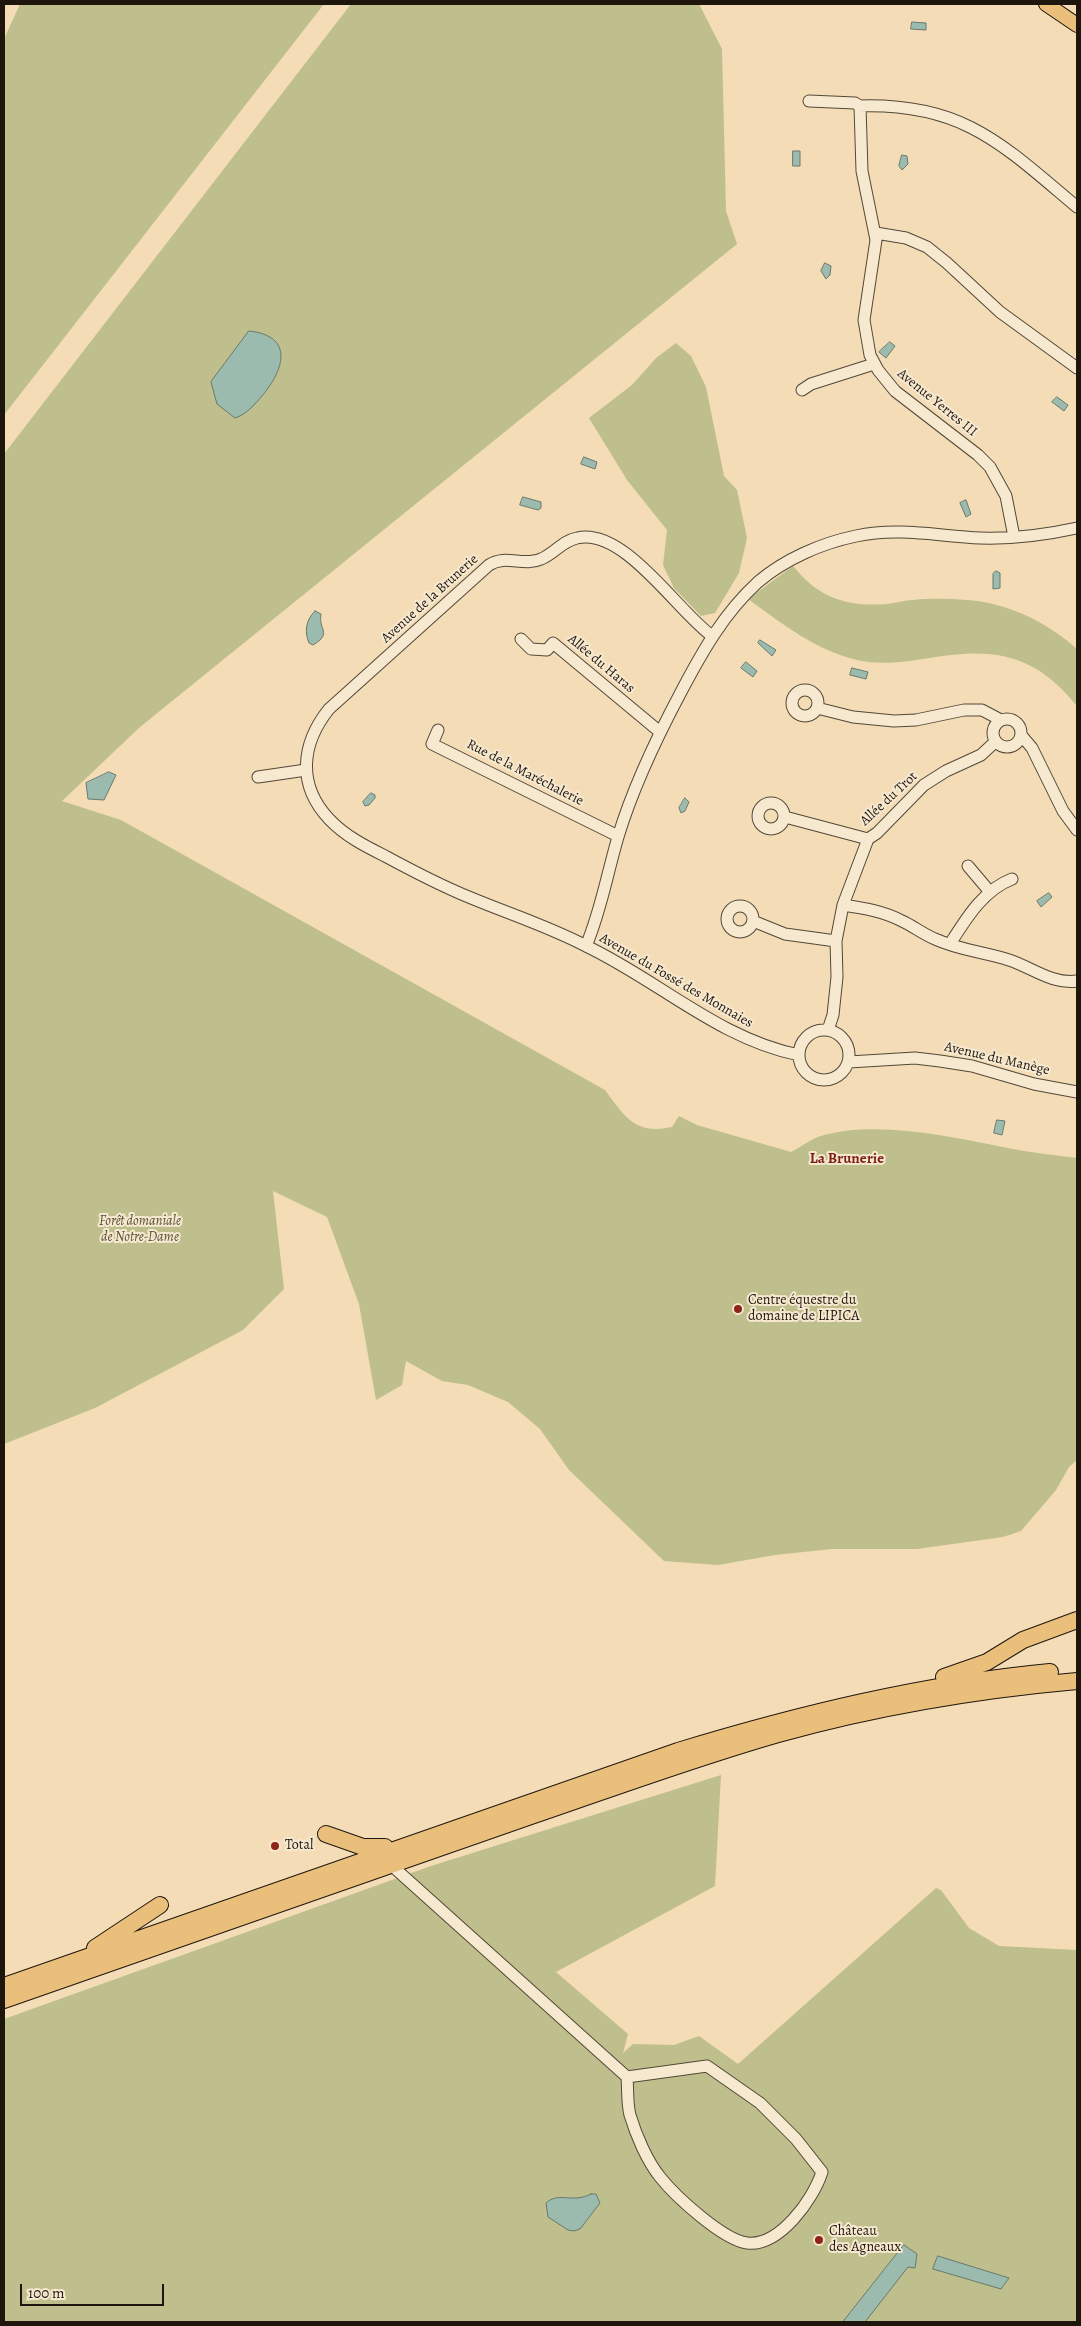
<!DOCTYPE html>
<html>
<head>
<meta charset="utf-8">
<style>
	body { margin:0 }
	#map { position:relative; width:1081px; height:2326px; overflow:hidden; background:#f3dcb6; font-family:Alegreya,serif }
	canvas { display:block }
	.frame { position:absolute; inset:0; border:5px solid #1e160d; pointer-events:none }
	.scale { position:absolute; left:20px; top:2284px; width:144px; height:22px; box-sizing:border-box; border:2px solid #1e160d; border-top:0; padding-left:6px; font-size:15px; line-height:18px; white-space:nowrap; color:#1e160d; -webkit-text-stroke:4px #f7e8d0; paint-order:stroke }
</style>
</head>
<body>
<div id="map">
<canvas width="1081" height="2326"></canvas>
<div class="frame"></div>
<div class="scale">100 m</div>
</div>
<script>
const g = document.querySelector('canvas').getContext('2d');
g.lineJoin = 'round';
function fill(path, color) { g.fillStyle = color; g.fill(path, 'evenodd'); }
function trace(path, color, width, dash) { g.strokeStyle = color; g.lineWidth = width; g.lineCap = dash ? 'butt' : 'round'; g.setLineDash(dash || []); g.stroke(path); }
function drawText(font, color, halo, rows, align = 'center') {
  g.font = font + ' Alegreya,serif'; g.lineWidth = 4; g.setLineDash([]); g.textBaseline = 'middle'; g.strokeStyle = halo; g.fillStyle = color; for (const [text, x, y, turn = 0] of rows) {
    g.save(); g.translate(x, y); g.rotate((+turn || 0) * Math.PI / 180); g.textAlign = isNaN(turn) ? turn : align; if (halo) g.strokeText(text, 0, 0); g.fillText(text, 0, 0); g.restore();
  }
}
fill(new Path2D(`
	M 20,4 L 324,4 L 4,415 L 4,39 Z
	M 351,4 L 699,4 L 722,49 L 726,211 L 737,244 L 140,727 L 62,801 L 121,820 L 605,1090 C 625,1117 635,1135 672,1127 L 679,1116 L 697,1125 L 791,1152 C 801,1147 811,1139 821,1136 C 877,1119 957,1138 1013,1149 C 1034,1153 1056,1155 1077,1158 L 1077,1460 L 1069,1467 L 1056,1490 L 1021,1531 L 1003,1537 L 917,1549 L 832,1549 L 775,1555 L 718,1565 L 664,1561 L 569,1470 L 540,1429 L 508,1402 L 468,1385 L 442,1381 L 406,1361 L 402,1385 L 376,1400 L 359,1304 L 327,1217 L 273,1191 L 284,1289 L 243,1330 L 95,1408 L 4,1444 L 4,454 Z
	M 676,343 L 691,356 L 706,387 L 724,476 L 737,490 L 747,538 L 739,573 L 715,613 L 701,616 L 674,588 L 663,565 L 667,530 L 627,480 L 589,418 L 632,385 L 656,358 Z
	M 793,566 C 819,598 846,607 887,604 C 896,603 905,600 914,600 C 931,598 950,599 967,600 C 1008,603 1047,622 1077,649 L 1077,706 C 1037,656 997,647 936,657 C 909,661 884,666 857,660 C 815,650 783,624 748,599 Z
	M 721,1775 L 715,1886 L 556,1972 L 628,2034 L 623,2053 L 633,2044 L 674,2045 L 699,2036 L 738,2064 L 936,1888 L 941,1890 L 969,1928 L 999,1946 L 1077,1950 L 1077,2322 L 4,2322 L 4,2019 L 431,1866 Z`), '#bebf8c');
const water = new Path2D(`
	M 912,22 L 926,23 L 926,30 L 911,29 Z
	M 793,151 L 800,151 L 800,166 L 793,166 Z
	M 902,155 L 907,156 L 908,164 L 902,170 L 899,166 Z
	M 825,263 L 831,266 L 830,275 L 826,279 L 821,271 Z
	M 249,331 C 296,336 283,371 262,396 C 254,405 247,414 235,418 L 217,404 L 211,382 Z
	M 890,342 L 895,346 L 886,358 L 879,352 Z
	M 1057,397 L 1068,405 L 1064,411 L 1052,402 Z
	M 584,457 L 597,462 L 595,469 L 581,464 Z
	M 523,497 L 541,502 L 541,508 L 538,510 L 520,505 Z
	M 966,500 L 971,514 L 966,517 L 960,503 Z
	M 996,571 L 1000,573 L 1000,588 L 993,589 L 993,574 Z
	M 315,611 L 321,614 C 318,630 333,633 313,645 L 309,643 C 304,631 306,620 315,611 Z
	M 760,640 L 776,650 L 772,656 L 758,643 Z
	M 746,662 L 757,671 L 753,677 L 741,668 Z
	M 852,668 L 868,672 L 866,679 L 850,675 Z
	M 109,772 L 116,775 L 104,800 L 88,799 L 86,783 Z
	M 371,793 L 375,795 L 375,798 L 369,805 L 365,806 L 363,802 Z
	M 685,798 L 689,802 L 685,811 L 681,813 L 679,808 Z
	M 1049,893 L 1052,897 L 1041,907 L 1037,901 Z
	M 997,1120 L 1005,1121 L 1002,1135 L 994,1133 Z
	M 591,2194 L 596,2194 L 600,2203 L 580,2229 L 574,2231 L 568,2230 L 548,2217 L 546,2203 C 559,2191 572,2204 591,2194 Z
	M 904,2245 L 917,2254 L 915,2268 L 908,2267 L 865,2322 L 843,2322 Z
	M 938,2256 L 1009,2278 L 1001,2289 L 933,2269 Z`);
fill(water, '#9bbbaf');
trace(water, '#69796e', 1);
const minor = new Path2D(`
	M 809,101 L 855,103 L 860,106
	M 876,233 L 906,238 L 927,247 L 947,263 L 1000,312 L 1077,368
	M 802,390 L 811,384 L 874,364
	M 1014,537 L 1006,496 L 990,467 L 978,455 L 895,391 L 878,370 L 870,355 L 864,320 L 876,240 L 862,171 L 860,106 C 964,103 1003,145 1077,207
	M 521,639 L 531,649 L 547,650 L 553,643 L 660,732
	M792 703a13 13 0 1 1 26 0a13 13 0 1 1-26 0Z
	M 817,708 L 853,717 L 894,721 L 916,720 L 964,710 L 982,710 L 1001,720
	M993 733a14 14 0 1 1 28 0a14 14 0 1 1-28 0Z
	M 438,730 L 432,744 L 618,836
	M 1021,735 L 1032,748 L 1063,811 L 1077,830
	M 258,777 L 306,770
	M758 816a13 13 0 1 1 26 0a13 13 0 1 1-26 0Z
	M 785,817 L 868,839
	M 968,866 L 990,892
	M 843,905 C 863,908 883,911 902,921 C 913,926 923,934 935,939 C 959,950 984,952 1009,960 C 1031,967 1053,985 1077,981
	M727 919a13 13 0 1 1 26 0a13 13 0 1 1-26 0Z
	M 753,921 L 785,934 L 836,941
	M 950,944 C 966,919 983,890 1012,879
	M 586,946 C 544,924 500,911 457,892 C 432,881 409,869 385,856 C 365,846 345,836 329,819 C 297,785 301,744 329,709 L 489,565 C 506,554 523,567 541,559 C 554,554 562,541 577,538 C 624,527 677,611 712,636
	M799 1055a25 25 0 1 1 50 0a25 25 0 1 1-50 0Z
	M 828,1030 L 833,1015 L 837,977 L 836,941 L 843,905 L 868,839 L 877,833 L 924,785 L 946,771 L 981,755 L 995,742
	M 799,1055 C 719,1039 658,980 586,946 C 601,911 607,874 618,837 C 633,787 656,739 681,692 C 702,652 724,613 758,582 C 785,559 822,543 856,536 C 898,527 938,536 980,538 C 1013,539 1045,535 1077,528
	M 849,1062 L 915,1058 L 940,1061 L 972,1066 L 1034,1084 L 1077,1092
	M 390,1864 L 627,2077 C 628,2089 627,2104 630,2115 C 636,2135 647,2161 660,2177 C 675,2196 723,2240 747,2243 C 779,2247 813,2200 822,2172 L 796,2139 L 760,2103 L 707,2066 L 627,2077`);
const major = new Path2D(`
	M 1046,4 L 1077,25`);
const highway = new Path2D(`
	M 944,1677 L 987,1662 L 1023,1640 L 1077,1620
	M 326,1834 L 363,1847 L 385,1847
	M 95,1948 L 160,1905
	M 4,1986 L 678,1751 C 800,1714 923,1684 1050,1672
	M 4,2000 C 180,1939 355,1877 531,1816 C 613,1788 694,1758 778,1734 C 875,1707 976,1690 1077,1681`);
trace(minor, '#534837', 13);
trace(major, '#1e160d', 16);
trace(highway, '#1e160d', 18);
trace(minor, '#f7e8d0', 11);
trace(major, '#eabe7b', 14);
trace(highway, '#eabe7b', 16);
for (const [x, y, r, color] of [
	[738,1309,5,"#8f2418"],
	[275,1846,5,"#8f2418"],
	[819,2240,5,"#8f2418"]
]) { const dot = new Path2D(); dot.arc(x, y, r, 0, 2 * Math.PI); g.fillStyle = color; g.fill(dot); trace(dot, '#f7e8d0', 2); }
drawText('14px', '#1e160d', '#f7e8d0', [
	["Avenue Yerres III",937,403,39],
	["Avenue de la Brunerie",430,599,-42],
	["Allée du Haras",601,664,40],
	["Rue de la Maréchalerie",525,773,27],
	["Allée du Trot",889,799,-43],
	["Avenue du Fossé des Monnaies",676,981,30],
	["Avenue du Manège",997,1059,13]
]);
drawText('italic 14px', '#565139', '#f7e8d0', [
	["Forêt domaniale",140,1222],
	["de Notre-Dame",140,1238]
]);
drawText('14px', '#1e160d', '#f7e8d0', [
	["Centre équestre du",748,1301],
	["domaine de LIPICA",748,1317],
	["Total",285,1846],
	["Château",829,2232],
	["des Agneaux",829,2248]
], 'left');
drawText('bold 15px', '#7a1f14', '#f7e8d0', [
	["La Brunerie",847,1159]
]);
</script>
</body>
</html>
